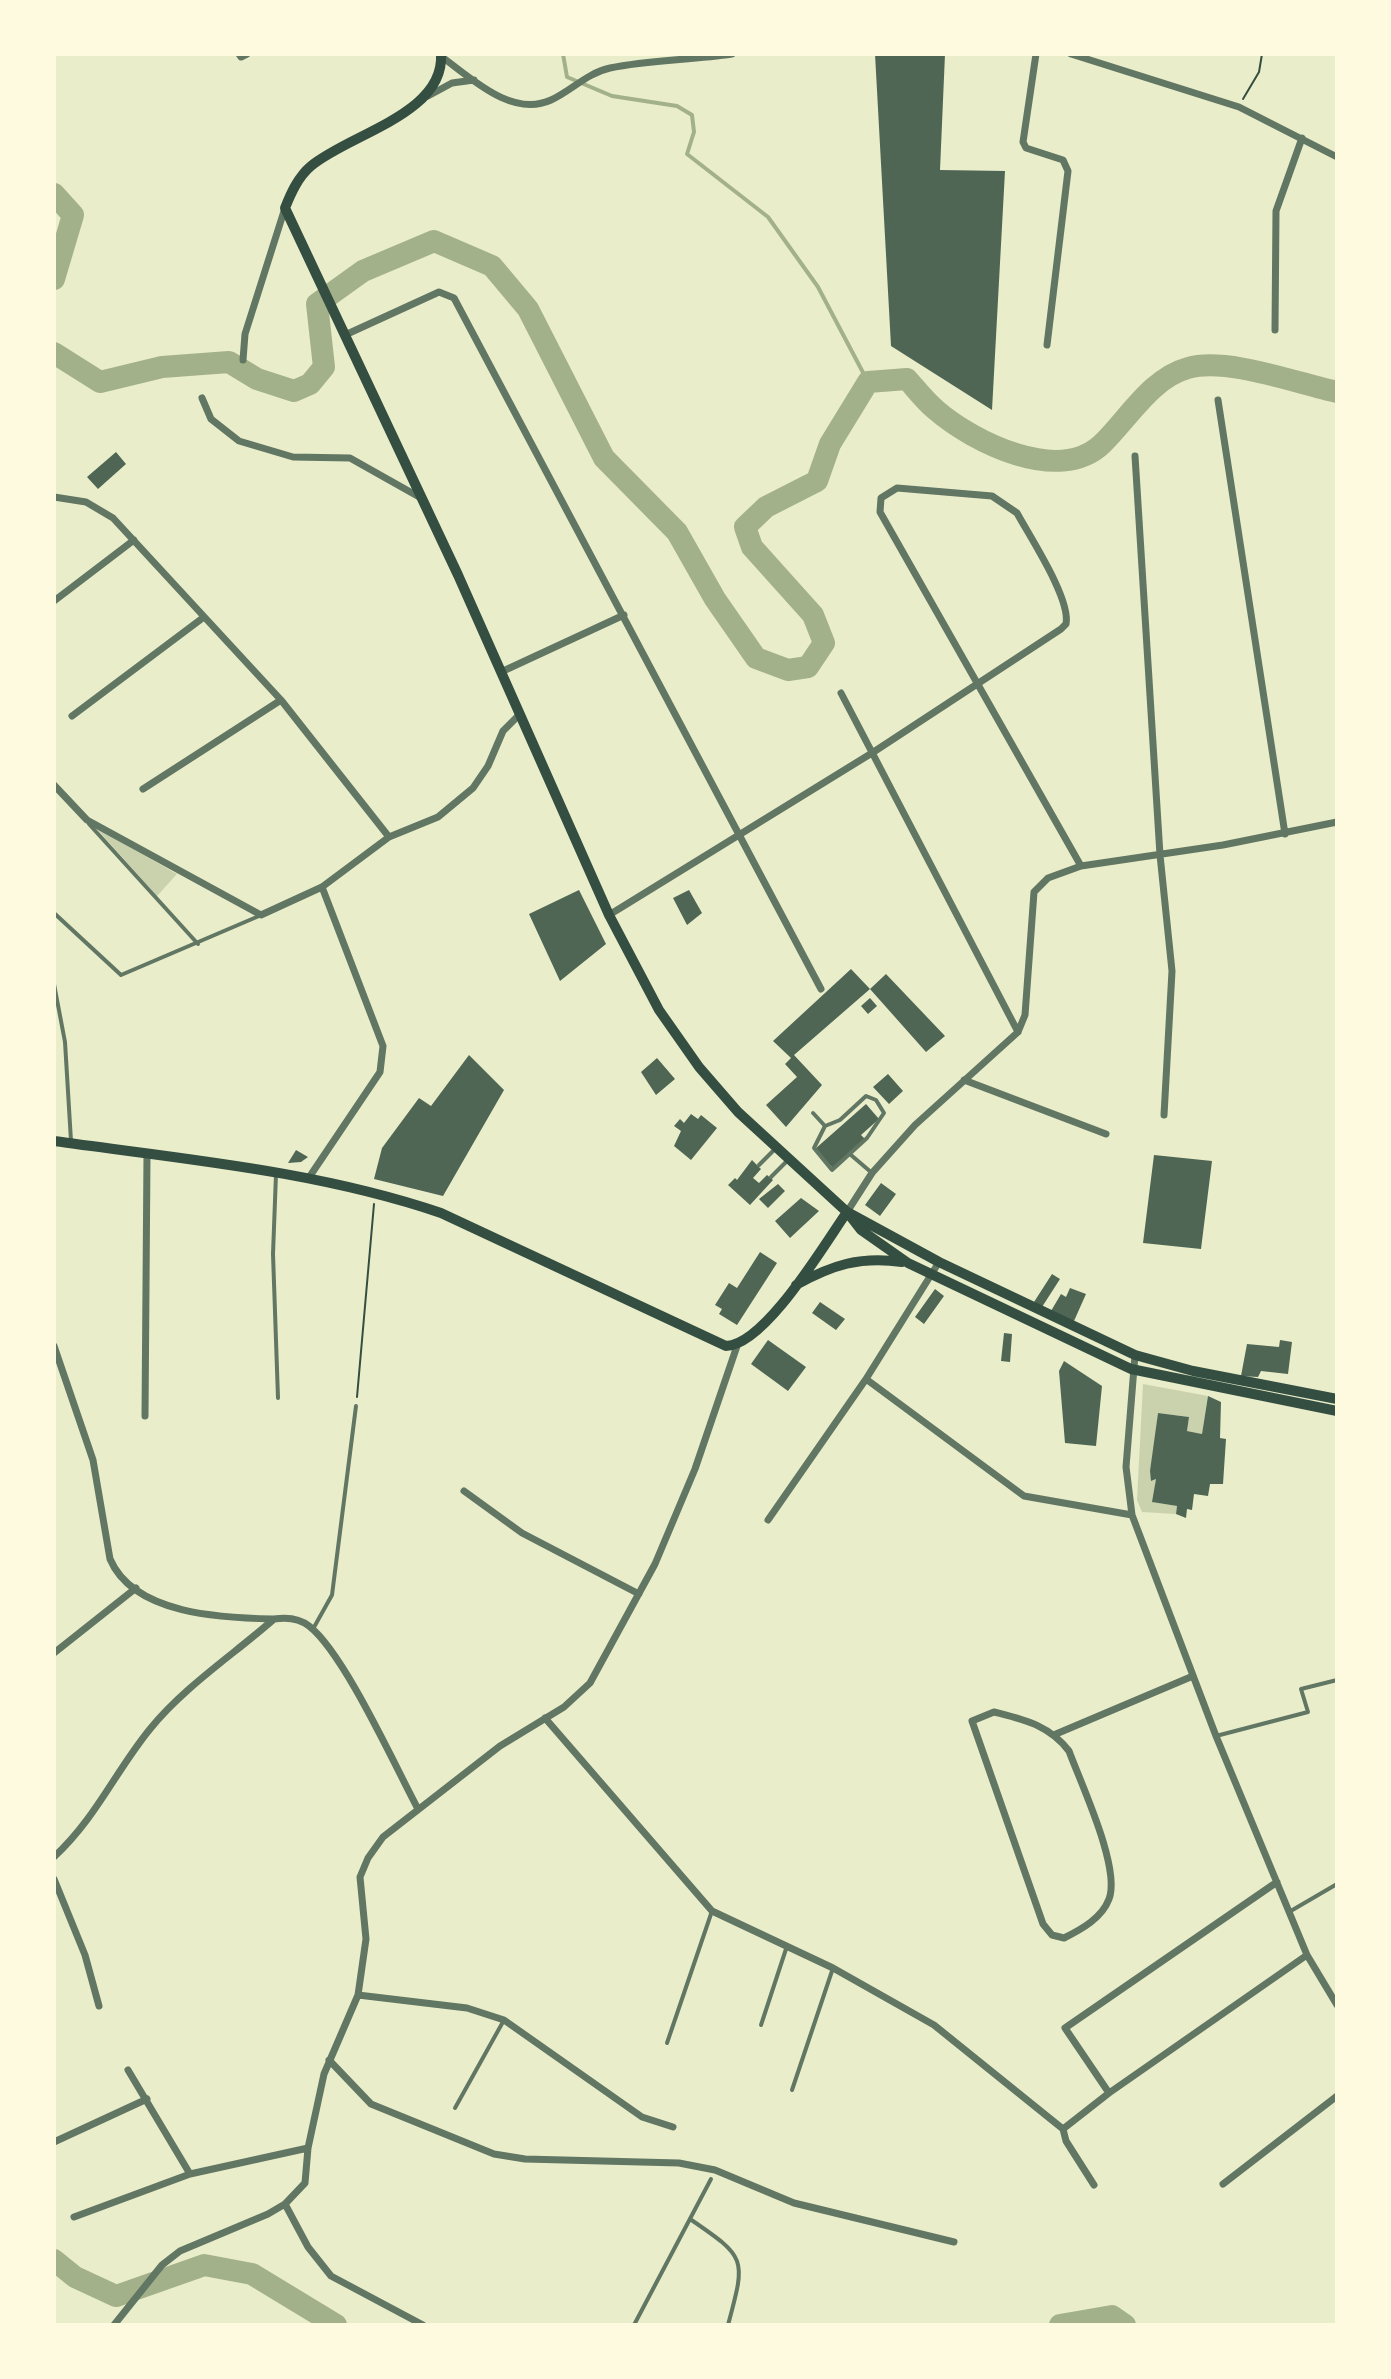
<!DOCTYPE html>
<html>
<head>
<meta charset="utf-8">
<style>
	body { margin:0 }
	#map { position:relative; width:1391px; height:2379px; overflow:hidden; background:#e9edc9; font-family:"IBM Plex Sans",sans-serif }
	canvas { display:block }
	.frame { position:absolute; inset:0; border:56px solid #fefae0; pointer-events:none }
</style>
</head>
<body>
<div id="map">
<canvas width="1391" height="2379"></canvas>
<div class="frame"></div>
</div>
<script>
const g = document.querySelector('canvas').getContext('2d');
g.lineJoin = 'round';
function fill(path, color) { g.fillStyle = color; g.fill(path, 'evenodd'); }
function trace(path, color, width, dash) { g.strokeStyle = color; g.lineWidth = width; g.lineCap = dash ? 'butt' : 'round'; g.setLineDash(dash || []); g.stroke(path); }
fill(new Path2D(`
	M 96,828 L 177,874 L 157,896 Z
	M 1143,1384 L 1208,1396 L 1202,1434 L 1187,1431 L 1189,1417 L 1158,1413 L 1151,1481 L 1156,1479 L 1153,1502 L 1177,1506 L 1176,1514 L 1142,1512 L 1137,1500 Z`), '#cad2ad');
trace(new Path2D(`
	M 563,54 L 567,77 L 612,96 L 677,106 L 692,115 L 694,132 L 687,154 L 768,217 L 818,287 L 868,382`), '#a3b18a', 4);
trace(new Path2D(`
	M 54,194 L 73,215 L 54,279
	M 54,353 L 100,382 L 162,367 L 229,362 L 257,379 L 294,391 L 310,384 L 324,367 L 317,304 L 363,271 L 434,241 L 492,266 L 528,309 L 604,458 L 677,532 L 715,599 L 756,658 L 788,670 L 808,667 L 824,643 L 813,615 L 752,547 L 745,527 L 766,507 L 817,481 L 830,444 L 868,382 L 907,379 C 916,389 925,401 936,410 C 973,442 1059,485 1102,444 C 1128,419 1151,378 1188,368 C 1227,357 1296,383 1337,392
	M 54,2260 L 75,2277 L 116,2296 L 204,2265 L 252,2274 L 336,2325
	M 1060,2325 L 1112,2316 L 1125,2325`), '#a3b18a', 22);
fill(new Path2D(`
	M 875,54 L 945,54 L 940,170 L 1005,171 L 992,410 L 891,346 Z
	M 116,452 L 126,464 L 98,489 L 87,477 Z
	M 579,890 L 606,944 L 560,981 L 529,914 Z
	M 689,890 L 702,913 L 687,925 L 673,898 Z
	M 851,969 L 870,989 L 886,974 L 945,1036 L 926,1052 L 870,989 L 794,1055 L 822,1085 L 786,1127 L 766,1105 L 797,1077 L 785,1064 L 791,1058 L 773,1041 Z
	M 870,998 L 877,1006 L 868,1014 L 861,1006 Z
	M 469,1055 L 504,1090 L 443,1196 L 374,1179 L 382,1148 L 419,1098 L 431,1106 Z
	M 657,1058 L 675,1079 L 656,1095 L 641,1072 Z
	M 888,1074 L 903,1091 L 889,1104 L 873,1087 Z
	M 866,1104 L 879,1119 L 861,1135 L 865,1139 L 833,1168 L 815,1149 Z
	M 691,1114 L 698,1119 L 701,1115 L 717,1128 L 691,1160 L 674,1146 L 681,1131 L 674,1126 L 680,1119 L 684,1123 Z
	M 296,1150 L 308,1157 L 301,1162 L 288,1163 Z
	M 1154,1155 L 1212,1161 L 1201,1249 L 1143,1243 Z
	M 752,1160 L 761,1169 L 753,1178 L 759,1183 L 767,1175 L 773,1180 L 750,1205 L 728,1185 L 735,1178 L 737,1180 Z
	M 881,1183 L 896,1194 L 880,1216 L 865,1205 Z
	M 778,1184 L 785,1191 L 768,1208 L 759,1199 Z
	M 801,1198 L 819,1211 L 790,1238 L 775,1221 Z
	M 760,1252 L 777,1263 L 737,1325 L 719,1314 L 722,1309 L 715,1305 L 729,1283 L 737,1288 Z
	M 1052,1274 L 1060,1279 L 1042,1307 L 1034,1302 Z
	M 1070,1288 L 1086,1294 L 1074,1321 L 1051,1311 L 1061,1294 L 1066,1297 Z
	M 935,1289 L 944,1296 L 924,1324 L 915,1317 Z
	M 820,1302 L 845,1319 L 836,1330 L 812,1313 Z
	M 1004,1333 L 1012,1334 L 1010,1362 L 1001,1361 Z
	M 768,1340 L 806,1367 L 788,1391 L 751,1364 Z
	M 1280,1340 L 1292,1342 L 1288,1374 L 1261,1371 L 1258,1377 L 1241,1376 L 1247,1344 L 1279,1347 Z
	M 1064,1361 L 1102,1386 L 1096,1446 L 1065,1443 L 1059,1371 Z
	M 1208,1396 L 1221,1402 L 1220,1438 L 1226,1439 L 1223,1484 L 1210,1484 L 1208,1496 L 1194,1494 L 1192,1510 L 1187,1509 L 1186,1518 L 1176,1514 L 1177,1506 L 1152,1502 L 1156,1479 L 1151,1481 L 1150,1471 L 1158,1413 L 1189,1417 L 1187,1431 L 1202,1434 Z`), '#4f6655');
trace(new Path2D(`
	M 1243,99 L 1259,72 L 1262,54
	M 357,1397 L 374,1204`), '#344e41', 2);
trace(new Path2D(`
	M 89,824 L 198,944
	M 54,913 L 121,975 L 259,916
	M 54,984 L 65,1042 L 71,1141
	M 866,1096 L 876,1100 L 884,1113 L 867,1138 L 832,1170 L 814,1148 L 825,1126 L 840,1120 Z
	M 813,1113 L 825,1126
	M 851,1155 L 872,1173
	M 759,1165 L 776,1148
	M 276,1174 L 273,1254 L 278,1398
	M 771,1177 L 788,1160
	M 313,1629 L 332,1595 L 356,1406
	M 1216,1736 L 1308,1712 L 1301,1689 L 1337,1680
	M 1289,1912 L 1337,1884
	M 761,2025 L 787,1946
	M 667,2043 L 712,1911
	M 792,2090 L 833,1968
	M 455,2108 L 504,2020
	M 690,2219 C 747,2258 746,2258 728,2325
	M 634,2325 L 711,2179`), '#617663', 4);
trace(new Path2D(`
	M 239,54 L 241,57 L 247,54
	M 1036,54 L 1023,142 L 1026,148 L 1063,160 L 1068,171 L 1047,345
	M 1071,54 L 1239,107 L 1337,157
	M 442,57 C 471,78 512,118 551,100 C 571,91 587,73 610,68 C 649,60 692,60 732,54
	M 428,96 L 452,83 L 474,80
	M 1275,330 L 1276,211 L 1302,138
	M 345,335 L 439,292 L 454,298 L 821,989
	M 243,360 L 245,334 L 285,208
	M 202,398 L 211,419 L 239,441 L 293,457 L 350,458 L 421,498
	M 1218,400 L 1285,834
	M 1135,456 L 1160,855 L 1172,971 L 1164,1115
	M 54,497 L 86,502 L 113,518 L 281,700 L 389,837
	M 54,601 L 134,540
	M 501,672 L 624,615
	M 841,693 L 1018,1032
	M 72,716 L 204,617
	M 54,785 L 87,820 L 261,915 L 322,887 L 389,837 L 438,817 L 473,788 L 488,766 L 503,731 L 520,714
	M 143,789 L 281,700
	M 609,915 L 872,753 L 1061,629 L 1066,624 C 1071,599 1030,537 1017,513 L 992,496 L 897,488 L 881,498 L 880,512 L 1081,866
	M 964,1080 L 1106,1134
	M 308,1179 L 380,1072 L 383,1046 L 322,887
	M 847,1212 L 872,1173 L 915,1125 L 1018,1032 L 1025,1015 L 1034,892 L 1048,878 L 1081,866 L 1223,845 L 1337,822
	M 54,1346 L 93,1460 L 110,1559 C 134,1615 223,1618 274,1619
	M 1135,1355 L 1126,1467 L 1132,1515 L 1216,1736 L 1307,1955 L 1337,2005
	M 866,1379 L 1024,1496 L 1132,1515
	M 145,1416 L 147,1155
	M 464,1491 L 522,1533 L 639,1594
	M 768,1520 L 866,1379 L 939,1262
	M 54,1653 L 136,1588
	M 994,1712 C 1025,1720 1049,1725 1069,1751 C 1081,1784 1121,1868 1109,1899 C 1102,1918 1082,1929 1064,1938 L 1052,1935 L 1043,1924 L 972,1721 Z
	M 545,1718 L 712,1911 L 833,1968 L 934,2025 L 1063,2129 L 1066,2141 L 1094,2185
	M 1056,1734 L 1193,1676
	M 54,1857 C 96,1818 115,1772 150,1729 C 184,1687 233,1655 274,1619 C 287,1617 299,1618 309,1626 C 344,1653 395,1766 418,1809
	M 54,1879 L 85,1955 L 99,2006
	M 358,1995 L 467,2008 L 504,2020 L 642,2117 L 673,2127
	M 329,2060 L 371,2104 L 494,2154 L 525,2159 L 679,2163 L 715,2170 L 794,2203 L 954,2242
	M 128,2070 L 190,2174
	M 1109,2093 L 1065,2028 L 1277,1882
	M 1063,2129 L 1109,2093 L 1307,1955
	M 54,2142 L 147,2099
	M 1223,2184 L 1337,2096
	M 285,2204 L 308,2247 L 331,2276 L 423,2325
	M 74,2217 L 190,2174 L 308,2148
	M 114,2325 L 162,2265 L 180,2251 L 268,2214 L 285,2204 L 305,2183 L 308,2148 L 324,2074 L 358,1995 L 366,1939 L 360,1877 L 368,1858 L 383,1837 L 500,1746 L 564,1707 L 590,1683 L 655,1564 L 695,1469 L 737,1346`), '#617663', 7);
trace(new Path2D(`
	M 441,54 C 445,114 349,134 311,166 C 298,177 291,193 285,208 L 458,575 L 609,915 L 659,1010 L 699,1067 L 738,1112 L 847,1212 L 861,1230 L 908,1263 L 1131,1369 L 1337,1411
	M 54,1141 C 183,1159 318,1171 441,1213 L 726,1346 C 765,1345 824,1245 847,1212
	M 849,1213 L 939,1262 L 1135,1355 L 1193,1371 L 1337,1399
	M 796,1285 C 832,1265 860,1256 902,1262`), '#344e41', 10);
</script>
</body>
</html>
